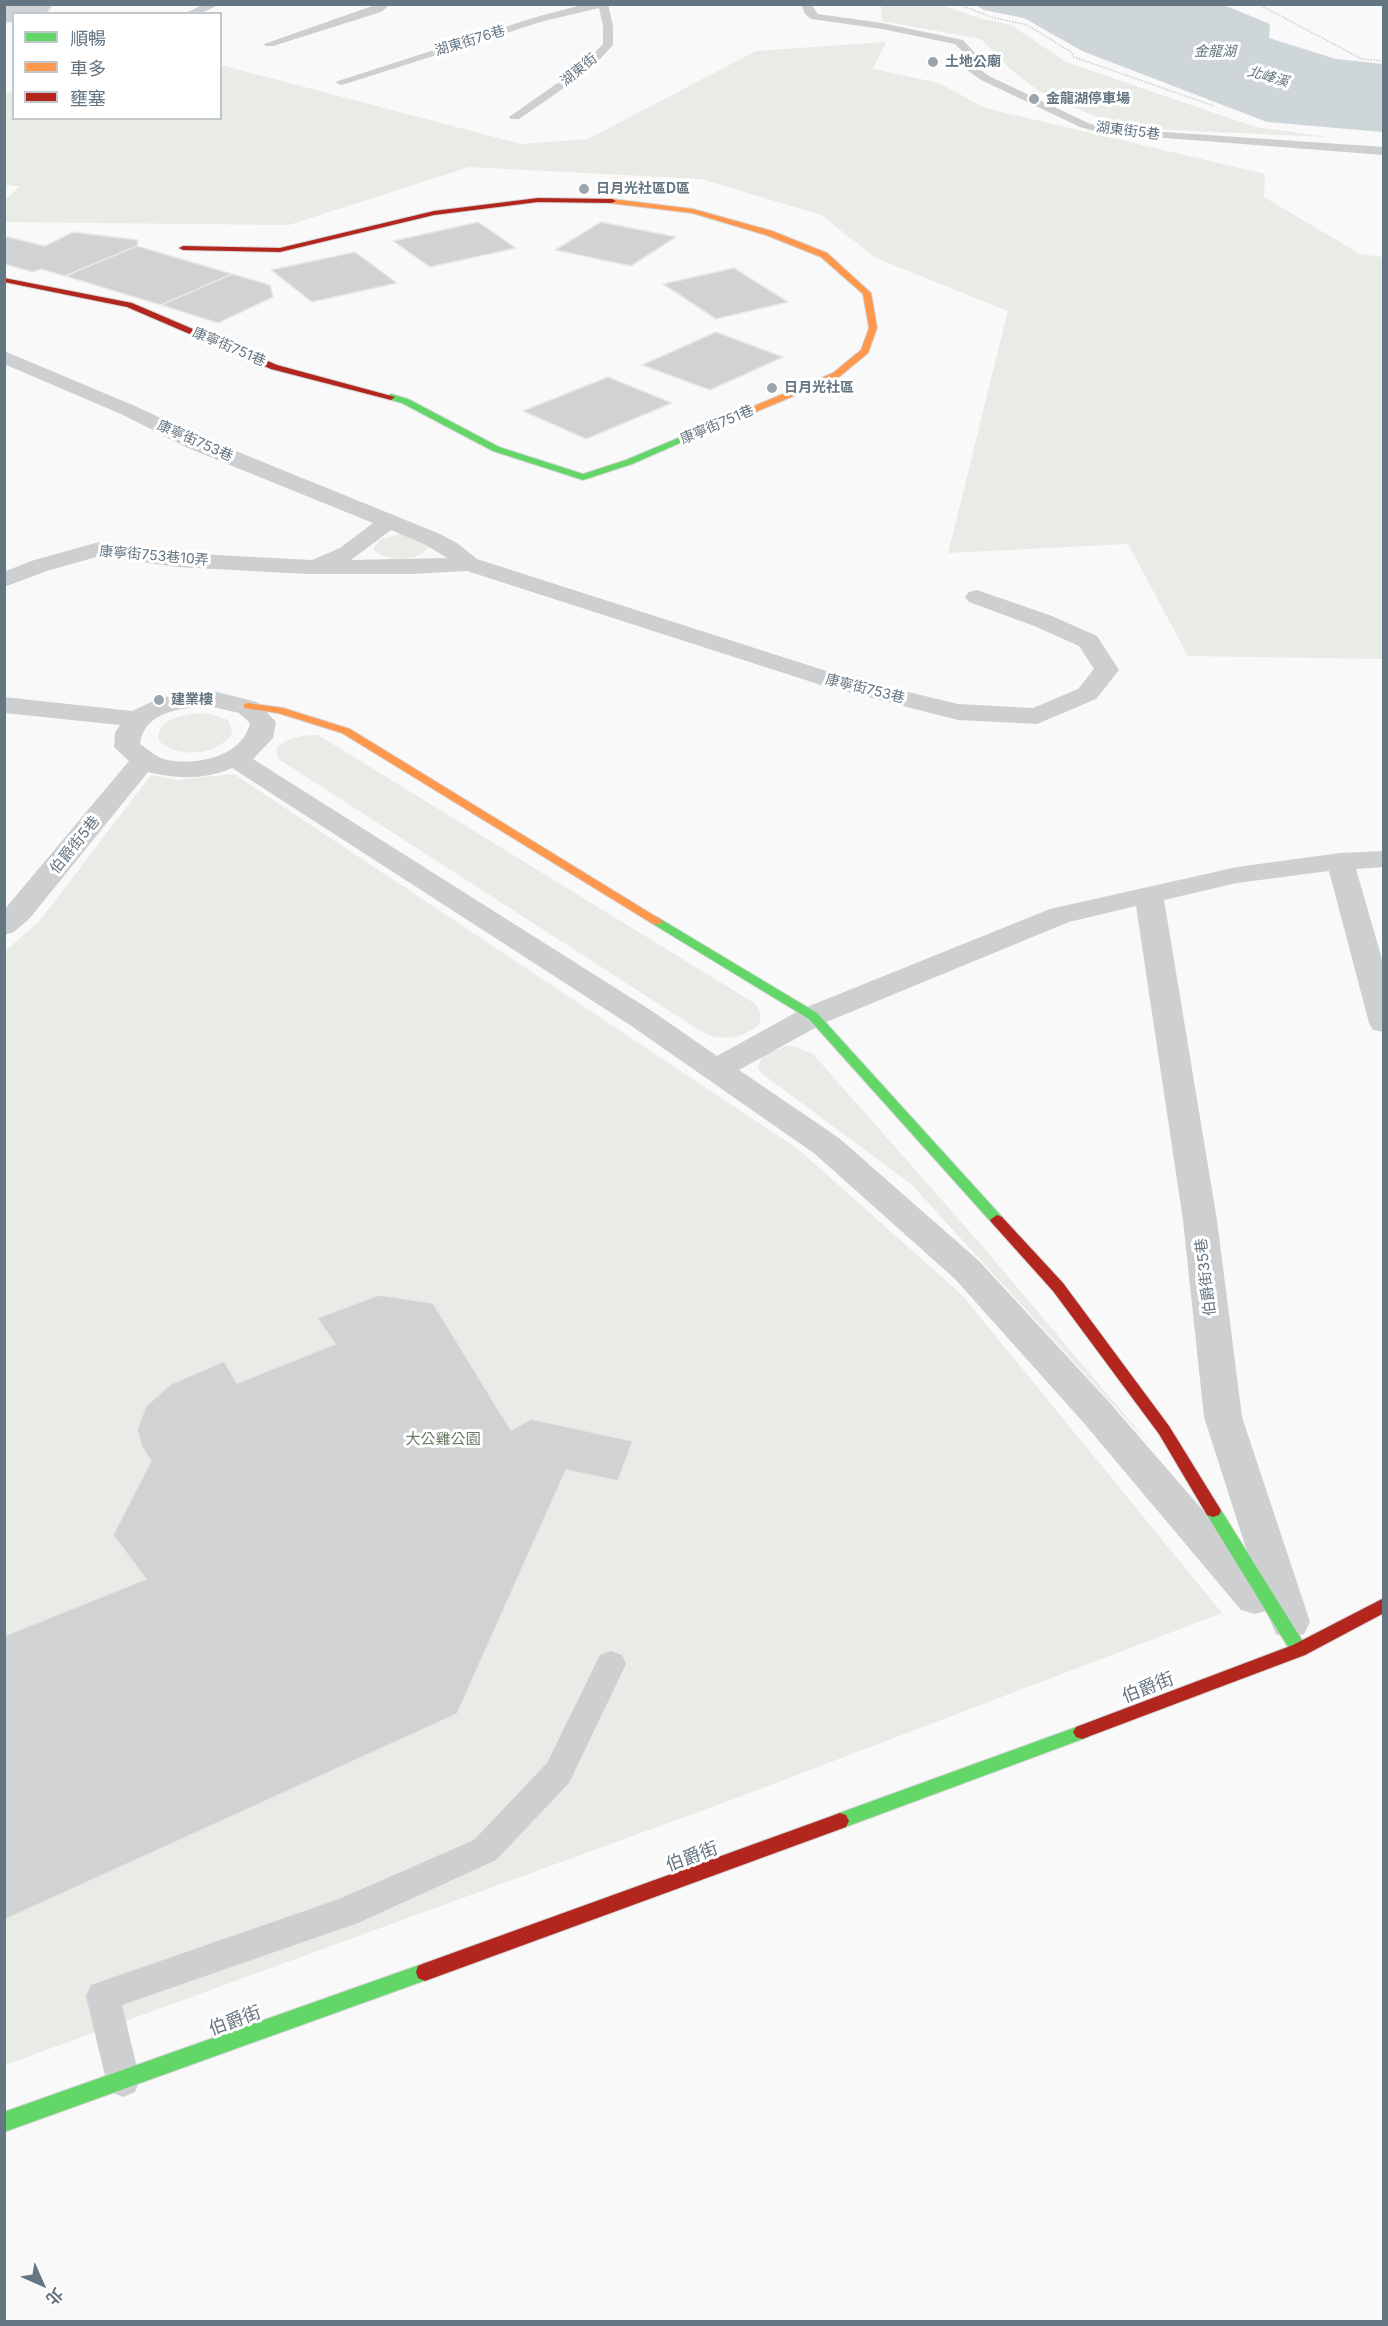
<!DOCTYPE html>
<html>
<head>
<meta charset="utf-8">
<style>
	body { margin:0 }
	#map { position:relative; width:1388px; height:2326px; overflow:hidden; background:#f9f9f9; font-family:Inter,"Noto Sans TC",sans-serif }
	canvas { display:block }
	.frame { position:absolute; inset:0; border:6px solid #657683; pointer-events:none }
	.legend { position:absolute; left:12px; top:12px; width:210px; height:108px; box-sizing:border-box; background:#fff; border:2px solid #c1c8cd; margin:0; padding:8px 10px; list-style:none; font-size:18px; color:#657683 }
	.legend li { display:flex; align-items:center; gap:12px; height:30px }
	.legend b { width:30px; border:2px solid #c1c8cd }
	.north { position:absolute; left:12px; top:2254px; width:60px; height:60px; -webkit-text-stroke:4px #fff; paint-order:stroke; rotate:135deg; font-size:16px; font-weight:700; line-height:24px; text-align:center; color:#657683 }
	.north::after { content:''; display:block; margin:auto; width:21px; height:27px; background:#657683; clip-path:polygon(50% 0,100% 100%,50% 72%,0 100%) }
</style>
</head>
<body>
<div id="map">
<canvas width="1388" height="2326"></canvas>
<div class="frame"></div>
<ul class="legend">
<li><b style="height:8px;background:#63d668"></b>順暢</li>
<li><b style="height:8px;background:#ff974d"></b>車多</li>
<li><b style="height:8px;background:#b3261e"></b>壅塞</li>
</ul>
<div class="north">北</div>
</div>
<script>
const g = document.querySelector('canvas').getContext('2d');
g.lineJoin = 'round';
function fill(path, color) { g.fillStyle = color; g.fill(path, 'evenodd'); }
function trace(path, color, width, dash) { g.strokeStyle = color; g.lineWidth = width; g.lineCap = dash ? 'butt' : 'round'; g.setLineDash(dash || []); g.stroke(path); }
function drawText(font, color, halo, rows, align = 'center') {
  g.font = font + ' Inter,"Noto Sans TC",sans-serif'; g.lineWidth = 6; g.setLineDash([]); g.textBaseline = 'middle'; g.strokeStyle = halo; g.fillStyle = color; for (const [text, x, y, turn = 0] of rows) {
    g.save(); g.translate(x, y); g.rotate((+turn || 0) * Math.PI / 180); g.textAlign = isNaN(turn) ? turn : align; if (halo) g.strokeText(text, 0, 0); g.fillText(text, 0, 0); g.restore();
  }
}
fill(new Path2D(`
	M 881,5 L 941,5 L 979,18 L 1011,25 L 1066,62 L 1255,127 L 1328,137 L 1148,129 L 1105,121 L 1040,92 L 1010,69 L 981,39 L 882,21 Z
	M 886,42 L 873,69 L 939,83 L 985,108 L 1265,174 L 1264,197 L 1360,254 L 1383,257 L 1383,659 L 1188,656 L 1128,544 L 948,553 L 1008,311 L 876,258 L 821,215 L 701,179 L 469,167 L 289,225 L 5,222 L 5,200 L 20,186 L 5,185 L 5,94 L 13,90 L 14,118 L 220,118 L 221,65 L 521,144 L 588,139 L 756,51 Z
	M 405,533 L 414,534 L 429,547 C 418,562 389,562 375,551 L 374,547 L 381,539 Z
	M 200,713 L 211,714 L 228,720 L 233,732 C 219,756 178,759 159,741 C 155,719 183,715 200,713 Z
	M 318,735 L 754,1003 C 760,1010 762,1015 759,1024 C 743,1039 722,1042 702,1032 L 277,758 L 277,748 C 288,737 302,735 318,735 Z
	M 234,774 L 798,1149 L 962,1295 L 1222,1613 L 731,1800 L 5,2065 L 5,951 L 38,923 L 151,775 L 178,780 Z
	M 787,1046 L 796,1047 L 813,1054 L 978,1241 L 1158,1454 L 911,1184 L 761,1073 L 758,1067 L 763,1055 Z`), '#e8ebe6');
fill(new Path2D(`
	M 976,5 L 1224,5 L 1270,24 L 1269,38 L 1336,59 L 1383,64 L 1383,132 L 1267,122 L 1082,51 L 1024,18 L 984,10 Z`), '#ced6d9');
const building = new Path2D(`
	M 4,4 L 53,4 L 47,14 L 14,14 L 14,22 L 4,23 Z
	M 478,222 L 516,248 L 430,267 L 393,241 Z
	M 601,222 L 676,237 L 631,266 L 555,250 Z
	M 73,232 L 138,240 L 137,246 L 65,276 L 41,269 L 33,272 L 4,264 L 4,236 L 45,246 Z
	M 137,246 L 232,274 L 161,305 L 65,276 Z
	M 355,252 L 397,283 L 312,302 L 271,270 Z
	M 734,268 L 788,302 L 716,319 L 663,284 Z
	M 232,274 L 270,285 L 273,297 L 218,323 L 161,305 Z
	M 716,332 L 783,357 L 710,390 L 642,365 Z
	M 608,377 L 672,403 L 586,439 L 523,411 Z
	M 379,1295 L 433,1303 L 511,1430 L 531,1419 L 633,1441 L 618,1481 L 566,1470 L 457,1714 L 4,1920 L 4,1636 L 146,1579 L 113,1535 L 151,1461 L 142,1447 L 137,1430 L 146,1406 L 171,1384 L 224,1361 L 237,1383 L 335,1344 L 317,1318 Z`);
fill(building, '#d0d2d3');
trace(building, '#e8e8e8', 1.5);
const fast = new Path2D(`
	M 391,394 L 408,399 L 499,447 L 583,474 L 626,460 L 728,417 L 735,419 L 632,464 L 583,480 L 493,451 L 402,403 L 388,399 L 387,397 Z
	M 657,917 L 817,1013 L 1002,1217 L 1004,1220 L 1002,1223 L 992,1223 L 809,1019 L 653,924 L 651,921 Z
	M 1213,1505 L 1219,1507 L 1305,1645 L 1307,1650 L 1305,1655 L 1299,1657 L 1293,1655 L 1207,1515 L 1205,1511 L 1207,1507 Z
	M 1082,1725 L 1088,1727 L 1091,1732 L 1088,1737 L 840,1829 L 834,1827 L 831,1821 L 834,1815 Z
	M 425,1963 L 432,1966 L 434,1972 L 432,1978 L 4,2132 L 4,2112 Z`);
const slow = new Path2D(`
	M 612,199 L 693,209 L 772,231 L 827,253 L 871,293 L 877,328 L 868,353 L 839,377 L 734,421 L 728,421 L 728,417 L 833,373 L 861,350 L 869,328 L 863,294 L 821,257 L 766,235 L 692,213 L 609,203 L 609,199 Z
	M 248,703 L 283,708 L 350,729 L 663,921 L 661,924 L 653,924 L 342,733 L 278,713 L 244,708 L 244,704 Z`);
const jam = new Path2D(`
	M 538,198 L 612,199 L 616,201 L 612,203 L 538,202 L 434,215 L 280,252 L 183,250 L 179,248 L 183,246 L 280,248 L 434,211 Z
	M 4,278 L 132,303 L 277,365 L 395,397 L 391,400 L 271,369 L 127,307 L 4,282 Z
	M 997,1215 L 1002,1217 L 1063,1283 L 1169,1426 L 1219,1507 L 1221,1511 L 1219,1515 L 1213,1517 L 1207,1515 L 1159,1434 L 1053,1291 L 992,1223 L 990,1220 Z
	M 1384,1598 L 1384,1613 L 1305,1655 L 1082,1739 L 1076,1737 L 1073,1732 L 1076,1727 L 1293,1645 Z
	M 840,1813 L 846,1815 L 849,1821 L 846,1827 L 425,1981 L 418,1978 L 416,1972 L 418,1966 L 425,1963 Z`);
trace(fast, '#d5d6d7', 2);
trace(slow, '#d5d6d7', 2);
trace(jam, '#d5d6d7', 2);
trace(new Path2D(`
	M 958,4 L 991,17 L 1027,25 L 1071,52 L 1074,57 L 1214,106
	M 1258,4 L 1362,59 L 1384,61`), '#cbcccd', 1.5, [1.5, 1.5]);
fill(new Path2D(`
	M 205,4 L 221,4 L 199,14 L 183,14 Z
	M 378,4 L 391,4 L 381,12 L 273,46 L 265,46 L 264,44 Z
	M 586,4 L 608,4 L 613,26 L 613,45 L 590,70 L 519,119 L 511,119 L 509,117 L 582,66 L 603,44 L 603,26 L 599,8 L 544,21 L 345,84 L 341,85 L 335,82 L 536,17 Z
	M 801,4 L 811,4 L 818,14 L 882,23 L 963,40 L 975,53 L 976,67 L 989,76 L 1088,123 L 1106,128 L 1384,147 L 1384,155 L 1101,133 L 1080,127 L 981,80 L 967,70 L 965,54 L 955,44 L 882,29 L 811,19 L 805,14 Z
	M 611,1651 L 622,1655 L 626,1664 L 569,1783 L 496,1860 L 358,1923 L 122,2005 L 140,2080 L 135,2092 L 123,2097 L 111,2092 L 106,2080 L 86,1996 L 91,1985 L 339,1899 L 474,1840 L 547,1763 L 600,1655 Z`), '#cecfd0');
fill(new Path2D(`
	M 4,351 L 135,406 L 204,438 L 440,534 L 457,543 L 477,559 L 842,676 L 958,704 L 1033,708 L 1078,689 L 1094,669 L 1079,646 L 1034,626 L 969,602 L 965,597 L 969,592 L 977,590 L 1052,616 L 1097,636 L 1119,670 L 1096,699 L 1037,724 L 958,720 L 824,686 L 467,571 L 413,574 L 307,574 L 177,567 L 100,556 L 47,571 L 4,587 L 4,572 L 31,561 L 99,542 L 177,553 L 312,560 L 340,548 L 373,523 L 188,448 L 121,414 L 4,364 ZM 391,530 L 424,544 L 447,558 L 351,560 Z
	M 209,690 L 257,702 L 276,722 L 273,738 L 253,759 L 652,1011 L 717,1056 L 802,1009 L 1050,909 L 1237,867 L 1340,853 L 1384,851 L 1384,867 L 1356,869 L 1384,966 L 1384,1032 L 1373,1030 L 1369,1023 L 1329,871 L 1237,883 L 1164,900 L 1217,1220 L 1242,1417 L 1310,1622 L 1304,1634 L 1290,1639 L 1276,1634 L 1266,1611 L 1255,1614 L 1241,1610 L 1083,1422 L 955,1279 L 815,1154 L 630,1025 L 232,768 C 205,780 176,779 148,772 L 30,918 L 14,932 L 4,935 L 4,910 L 129,761 L 114,747 L 115,733 L 120,725 L 4,713 L 4,697 L 132,711 L 160,698 ZM 209,706 L 239,713 L 250,723 C 243,757 194,767 164,759 C 156,757 148,749 140,744 C 144,711 181,708 209,706 ZM 1136,906 L 1183,1220 L 1204,1417 L 1252,1567 L 1109,1402 L 979,1261 L 839,1138 L 739,1070 L 824,1023 L 1069,922 Z`), '#cecfd0');
fill(fast, '#63d668');
fill(slow, '#ff974d');
fill(jam, '#b3261e');
for (const [x, y, r, color] of [
	[933,62,6,"#99a4ac"],
	[1034,99,6,"#99a4ac"],
	[584,189,6,"#99a4ac"],
	[772,388,6,"#99a4ac"],
	[159,700,6,"#99a4ac"]
]) { const dot = new Path2D(); dot.arc(x, y, r, 0, 2 * Math.PI); g.fillStyle = color; g.fill(dot); trace(dot, '#fff', 2); }
drawText('14px', '#657683', '#fff', [
	["湖東街76巷",470,41,-17],
	["湖東街",579,70,-39],
	["湖東街5巷",1128,131,7],
	["康寧街751巷",229,347,23],
	["康寧街751巷",717,425,-23],
	["康寧街753巷",195,441,24],
	["康寧街753巷10弄",154,556,5],
	["康寧街753巷",865,689,14]
]);
drawText('italic 14px', '#60757c', '#fff', [
	["金龍湖",1215,52],
	["北峰溪",1268,77,16]
]);
drawText('bold 14px', '#657683', '#fff', [
	["土地公廟",945,62],
	["金龍湖停車場",1046,99],
	["日月光社區D區",596,189],
	["日月光社區",784,388],
	["建業樓",171,700]
], 'left');
drawText('15px', '#657683', '#fff', [
	["伯爵街5巷",75,845,-51],
	["伯爵街35巷",1206,1277,-97]
]);
drawText('15px', '#687a64', '#fff', [
	["大公雞公園",443,1439]
]);
drawText('18px', '#657683', '#fff', [
	["伯爵街",1148,1688,-21],
	["伯爵街",692,1857,-20],
	["伯爵街",235,2021,-20]
]);
</script>
</body>
</html>
